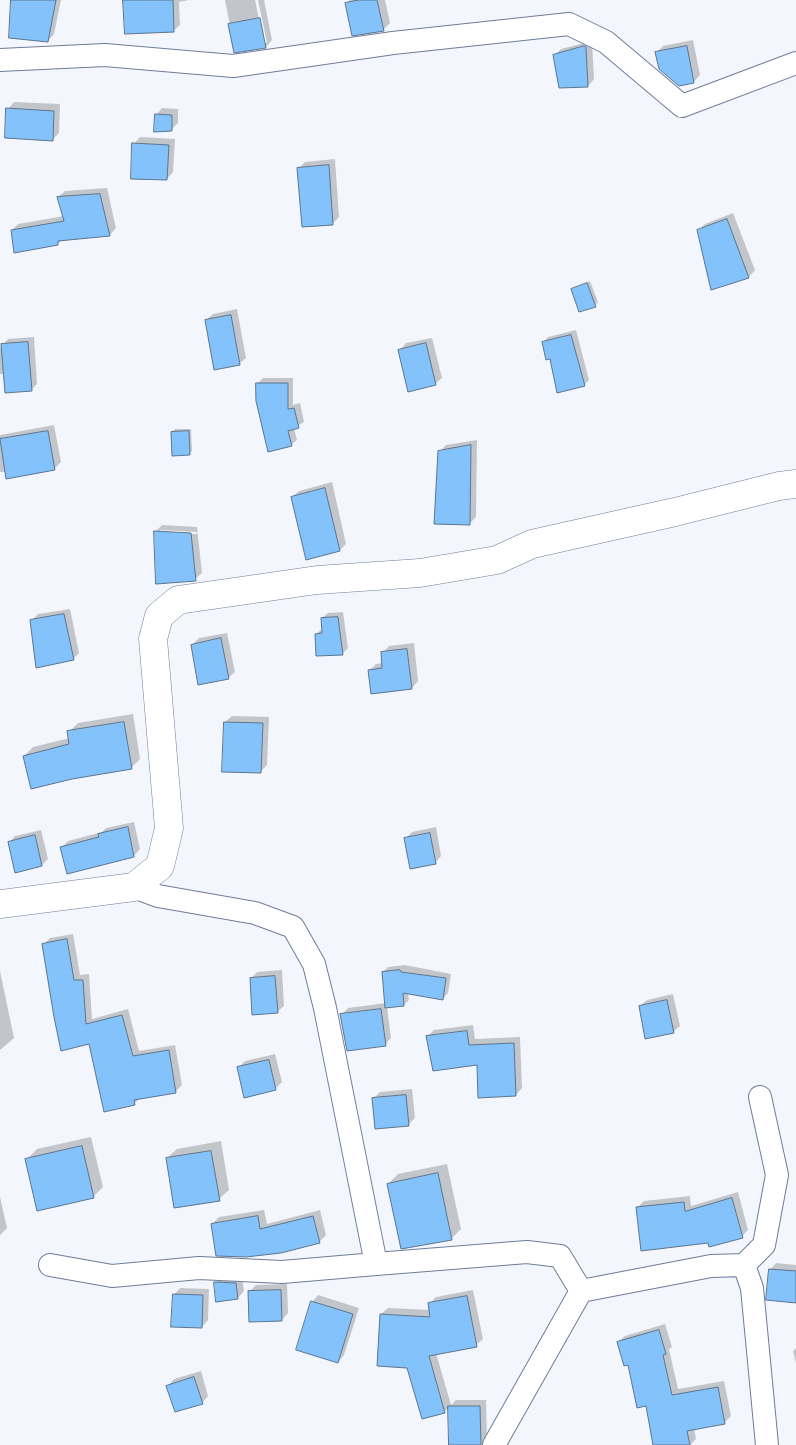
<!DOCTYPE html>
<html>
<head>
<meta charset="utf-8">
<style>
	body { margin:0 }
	canvas { display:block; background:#f3f7fd }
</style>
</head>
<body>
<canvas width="796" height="1445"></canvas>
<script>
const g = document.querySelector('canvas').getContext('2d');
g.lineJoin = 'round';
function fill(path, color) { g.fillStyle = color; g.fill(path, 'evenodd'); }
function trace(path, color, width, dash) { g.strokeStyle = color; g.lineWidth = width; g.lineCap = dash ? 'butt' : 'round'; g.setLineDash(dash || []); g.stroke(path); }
fill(new Path2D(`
	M 13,0 L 61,0 L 54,34 L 48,41 Z
	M 125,0 L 189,0 L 179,2 L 180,25 L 173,31 Z
	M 225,0 L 255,0 L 264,43 L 267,43 L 258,0 L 264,0 L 272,40 L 266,47 L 235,51 Z
	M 350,0 L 385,0 L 390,23 L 383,30 L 347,3 Z
	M 693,40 L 700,75 L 694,82 L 657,52 L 663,46 Z
	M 592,41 L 594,79 L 588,86 L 555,55 L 561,49 Z
	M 14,102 L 60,104 L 59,133 L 52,140 L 8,109 Z
	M 162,108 L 178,109 L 178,123 L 171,130 L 156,115 Z
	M 140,137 L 175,139 L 173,172 L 167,179 L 134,144 Z
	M 335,159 L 339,217 L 333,223 L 298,169 L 305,162 Z
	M 107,188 L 116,228 L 110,235 L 62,239 L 58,244 L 12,230 L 18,224 L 64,216 L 58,197 L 65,191 Z
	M 733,213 L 755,270 L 749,277 L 712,288 L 698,231 L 705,224 Z
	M 590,281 L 598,302 L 595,305 L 572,289 Z
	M 237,309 L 246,358 L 239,364 L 206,320 L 213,314 Z
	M 576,330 L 589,380 L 584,385 L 551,358 L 543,343 L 548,337 Z
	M 34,337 L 37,384 L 31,390 L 4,374 L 0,374 L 0,348 L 8,339 Z
	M 432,338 L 442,378 L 435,384 L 400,350 L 406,343 Z
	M 263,378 L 293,378 L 293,405 L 300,403 L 304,422 L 294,428 L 297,440 L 291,445 L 257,384 Z
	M 54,425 L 61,462 L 54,469 L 0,472 L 0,435 Z
	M 175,429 L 191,429 L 192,451 L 189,454 L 172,432 Z
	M 477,440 L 476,517 L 470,523 L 440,452 L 446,445 Z
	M 332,482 L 346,544 L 340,550 L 307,558 L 292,497 L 299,491 Z
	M 162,525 L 197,527 L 202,573 L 195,579 L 155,532 ZM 160,530 L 197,532 L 197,534 L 160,533 Z
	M 70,609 L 79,653 L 73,659 L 31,621 L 38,614 Z
	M 343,612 L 348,648 L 342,654 L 316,634 L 322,629 L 322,618 L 328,613 Z
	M 227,633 L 235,672 L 228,678 L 192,645 L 199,638 Z
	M 414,643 L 418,681 L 412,688 L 370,670 L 376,664 L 383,663 L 383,653 L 389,646 Z
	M 133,714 L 140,759 L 131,768 L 24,756 L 33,747 L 70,738 L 69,732 L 78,723 Z
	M 232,716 L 269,717 L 267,765 L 261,771 L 225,722 Z
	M 134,822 L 140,849 L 134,856 L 61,848 L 68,841 L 102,832 L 106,828 Z
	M 436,827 L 441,856 L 435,863 L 405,839 L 412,832 Z
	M 41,830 L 48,859 L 42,865 L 9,843 L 15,836 Z
	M 73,934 L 80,975 L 89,974 L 92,1019 L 128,1009 L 139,1051 L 175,1045 L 182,1085 L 175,1092 L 141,1097 L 134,1104 L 90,1043 L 44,944 L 50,938 Z
	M 405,965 L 451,974 L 448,993 L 443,998 L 408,993 L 409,1000 L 404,1005 L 387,1007 L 391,1038 L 385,1045 L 341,1015 L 348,1008 L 386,1003 L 383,972 L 388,967 Z
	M 282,970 L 284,1006 L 277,1012 L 251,979 L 257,972 Z
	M 0,971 L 14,1038 L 0,1050 Z
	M 673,994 L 680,1026 L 673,1032 L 640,1006 L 647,1000 Z
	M 473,1025 L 475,1039 L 520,1037 L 522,1088 L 516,1095 L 478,1064 L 428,1036 L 434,1030 Z
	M 275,1054 L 282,1082 L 275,1089 L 238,1068 L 245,1061 Z
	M 412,1089 L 415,1118 L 408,1125 L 373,1099 L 380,1092 Z
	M 91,1137 L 103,1187 L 93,1197 L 27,1159 L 37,1149 Z
	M 221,1141 L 229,1190 L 219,1199 L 167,1158 L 177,1149 Z
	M 447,1164 L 461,1229 L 451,1239 L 388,1184 L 398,1174 Z
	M 738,1192 L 748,1230 L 742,1236 L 637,1208 L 644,1201 L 690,1196 L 691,1206 Z
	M 0,1197 L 7,1228 L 0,1235 Z
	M 264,1210 L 267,1224 L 320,1210 L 326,1235 L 319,1242 L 212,1224 L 219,1217 Z
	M 776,1263 L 796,1265 L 796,1301 L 770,1270 Z
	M 222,1276 L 242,1277 L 244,1291 L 238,1298 L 215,1282 Z
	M 287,1284 L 288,1313 L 282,1320 L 249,1292 L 256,1285 Z
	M 180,1288 L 209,1289 L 208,1320 L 202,1327 L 174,1295 Z
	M 473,1290 L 483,1339 L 476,1345 L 436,1353 L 451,1405 L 456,1400 L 486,1400 L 487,1440 L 481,1445 L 450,1445 L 450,1406 L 444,1412 L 408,1367 L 381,1314 L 388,1308 L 431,1310 L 429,1304 L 436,1297 Z
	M 318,1295 L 359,1308 L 344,1355 L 338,1362 L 312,1302 Z
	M 665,1324 L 672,1347 L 669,1349 L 678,1389 L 724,1381 L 731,1416 L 724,1423 L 694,1428 L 696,1439 L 690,1445 L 654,1445 L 647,1405 L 618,1342 L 625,1336 Z
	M 796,1348 L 796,1363 L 793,1351 Z
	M 201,1371 L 208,1396 L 202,1403 L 168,1386 L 174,1379 Z`), '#0003');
const building = new Path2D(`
	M 11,0 L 56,0 L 48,42 L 9,38 Z
	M 123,0 L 173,0 L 174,32 L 125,34 Z
	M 359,0 L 377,0 L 384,31 L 352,36 L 345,3 Z
	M 260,18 L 266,48 L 234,53 L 228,24 Z
	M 584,46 L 586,47 L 588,87 L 559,88 L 553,55 Z
	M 687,46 L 694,83 L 679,86 L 659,69 L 655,52 Z
	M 6,108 L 54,111 L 53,141 L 5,138 Z
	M 155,114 L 172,115 L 172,131 L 154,132 Z
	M 132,143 L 169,145 L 167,180 L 131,179 Z
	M 329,165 L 333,225 L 302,227 L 297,168 Z
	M 100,194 L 110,236 L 58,241 L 58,245 L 14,253 L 11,230 L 64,221 L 57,197 Z
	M 727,219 L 749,278 L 711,290 L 697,230 Z
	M 587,283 L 596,307 L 579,312 L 571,289 Z
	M 231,315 L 240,365 L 214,370 L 205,320 Z
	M 571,335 L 585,386 L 557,393 L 550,359 L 546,360 L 542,342 Z
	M 28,342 L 32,391 L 5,393 L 1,344 Z
	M 426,343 L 436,385 L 408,392 L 398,350 Z
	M 256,383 L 288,383 L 288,409 L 294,408 L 299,428 L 288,431 L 292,446 L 268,452 L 256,401 Z
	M 48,431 L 55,470 L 6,479 L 0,439 Z
	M 189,431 L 190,455 L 172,456 L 171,432 Z
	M 471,445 L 470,525 L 434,524 L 438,451 Z
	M 325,488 L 340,551 L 306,560 L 291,497 Z
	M 154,531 L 191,533 L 196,581 L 156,584 Z
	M 64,614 L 74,660 L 36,668 L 30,620 Z
	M 338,617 L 343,655 L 316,656 L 315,634 L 322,633 L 321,618 Z
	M 221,638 L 229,679 L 198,685 L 191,645 Z
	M 407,649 L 412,689 L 371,694 L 368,670 L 382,668 L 381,652 Z
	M 124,722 L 132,769 L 72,779 L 31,789 L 23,756 L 69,744 L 67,731 Z
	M 224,722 L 263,723 L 261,773 L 222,772 Z
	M 128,827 L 134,857 L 67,874 L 60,847 L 99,837 L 98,834 Z
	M 430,833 L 436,864 L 410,869 L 404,838 Z
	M 35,835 L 42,866 L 15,873 L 8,842 Z
	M 67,939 L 74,980 L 83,980 L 86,1024 L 122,1015 L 133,1056 L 169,1050 L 176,1093 L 134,1100 L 135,1105 L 104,1112 L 89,1044 L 61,1051 L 54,1017 L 42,944 Z
	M 400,970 L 401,972 L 446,978 L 443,1000 L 403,993 L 404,1006 L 385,1008 L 382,972 Z
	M 275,976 L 278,1013 L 252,1015 L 250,978 Z
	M 667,1000 L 674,1033 L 645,1039 L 639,1006 Z
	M 381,1009 L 386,1046 L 347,1051 L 340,1014 Z
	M 467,1031 L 469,1045 L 514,1043 L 516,1096 L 478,1098 L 477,1065 L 433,1071 L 426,1036 Z
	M 269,1060 L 276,1090 L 244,1098 L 237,1067 Z
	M 406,1095 L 409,1126 L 375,1129 L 372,1098 Z
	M 82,1146 L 94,1198 L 37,1211 L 25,1159 Z
	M 211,1151 L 220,1201 L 174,1208 L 166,1158 Z
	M 438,1173 L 452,1240 L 401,1249 L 387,1184 Z
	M 732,1198 L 743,1238 L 709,1247 L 708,1243 L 641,1251 L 636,1207 L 684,1202 L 685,1211 Z
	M 258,1216 L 260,1229 L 313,1216 L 320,1243 L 281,1253 L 246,1257 L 216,1256 L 211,1224 Z
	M 769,1269 L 796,1271 L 796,1303 L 766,1300 Z
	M 214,1282 L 236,1283 L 238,1299 L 216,1302 Z
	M 281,1290 L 282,1321 L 249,1322 L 248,1291 Z
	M 173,1294 L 203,1295 L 202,1328 L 171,1327 Z
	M 467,1296 L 477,1347 L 429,1356 L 445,1413 L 422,1419 L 407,1368 L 377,1366 L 380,1314 L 430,1317 L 428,1303 Z
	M 311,1301 L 353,1314 L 338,1363 L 296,1350 Z
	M 659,1330 L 666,1354 L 663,1355 L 672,1395 L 718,1387 L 725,1424 L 687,1431 L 690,1445 L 653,1445 L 646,1406 L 637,1408 L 628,1365 L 624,1366 L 617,1342 Z
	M 194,1377 L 203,1404 L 175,1412 L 166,1386 Z
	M 448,1406 L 480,1406 L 481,1445 L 449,1445 Z`);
fill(building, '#83c2fb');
trace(building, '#5c758d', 1);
const minor = new Path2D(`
	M 0,60 L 105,55 L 233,66 L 393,43 L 569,24 L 606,42 L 682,106 L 796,63
	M 134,887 L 158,896 L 255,913 L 293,927 L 314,964 L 325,1008 L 376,1264 L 527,1252 L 560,1256 L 581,1291 L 711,1266 L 744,1265 L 752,1288 L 767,1445
	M 50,1265 L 112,1276 L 199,1268 L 282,1272 L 376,1264
	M 744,1265 L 764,1245 L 777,1175 L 760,1097
	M 494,1445 L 581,1291`);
const tertiary = new Path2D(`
	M 0,904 L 134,887 L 160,866 L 169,828 L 153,639 L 159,616 L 178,600 L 317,580 L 420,573 L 497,560 L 532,544 L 675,512 L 779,486 L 796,484`);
trace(minor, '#6f7c99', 24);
trace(tertiary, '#6f7c99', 29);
trace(minor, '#fff', 22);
trace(tertiary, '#fff', 28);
</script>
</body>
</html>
